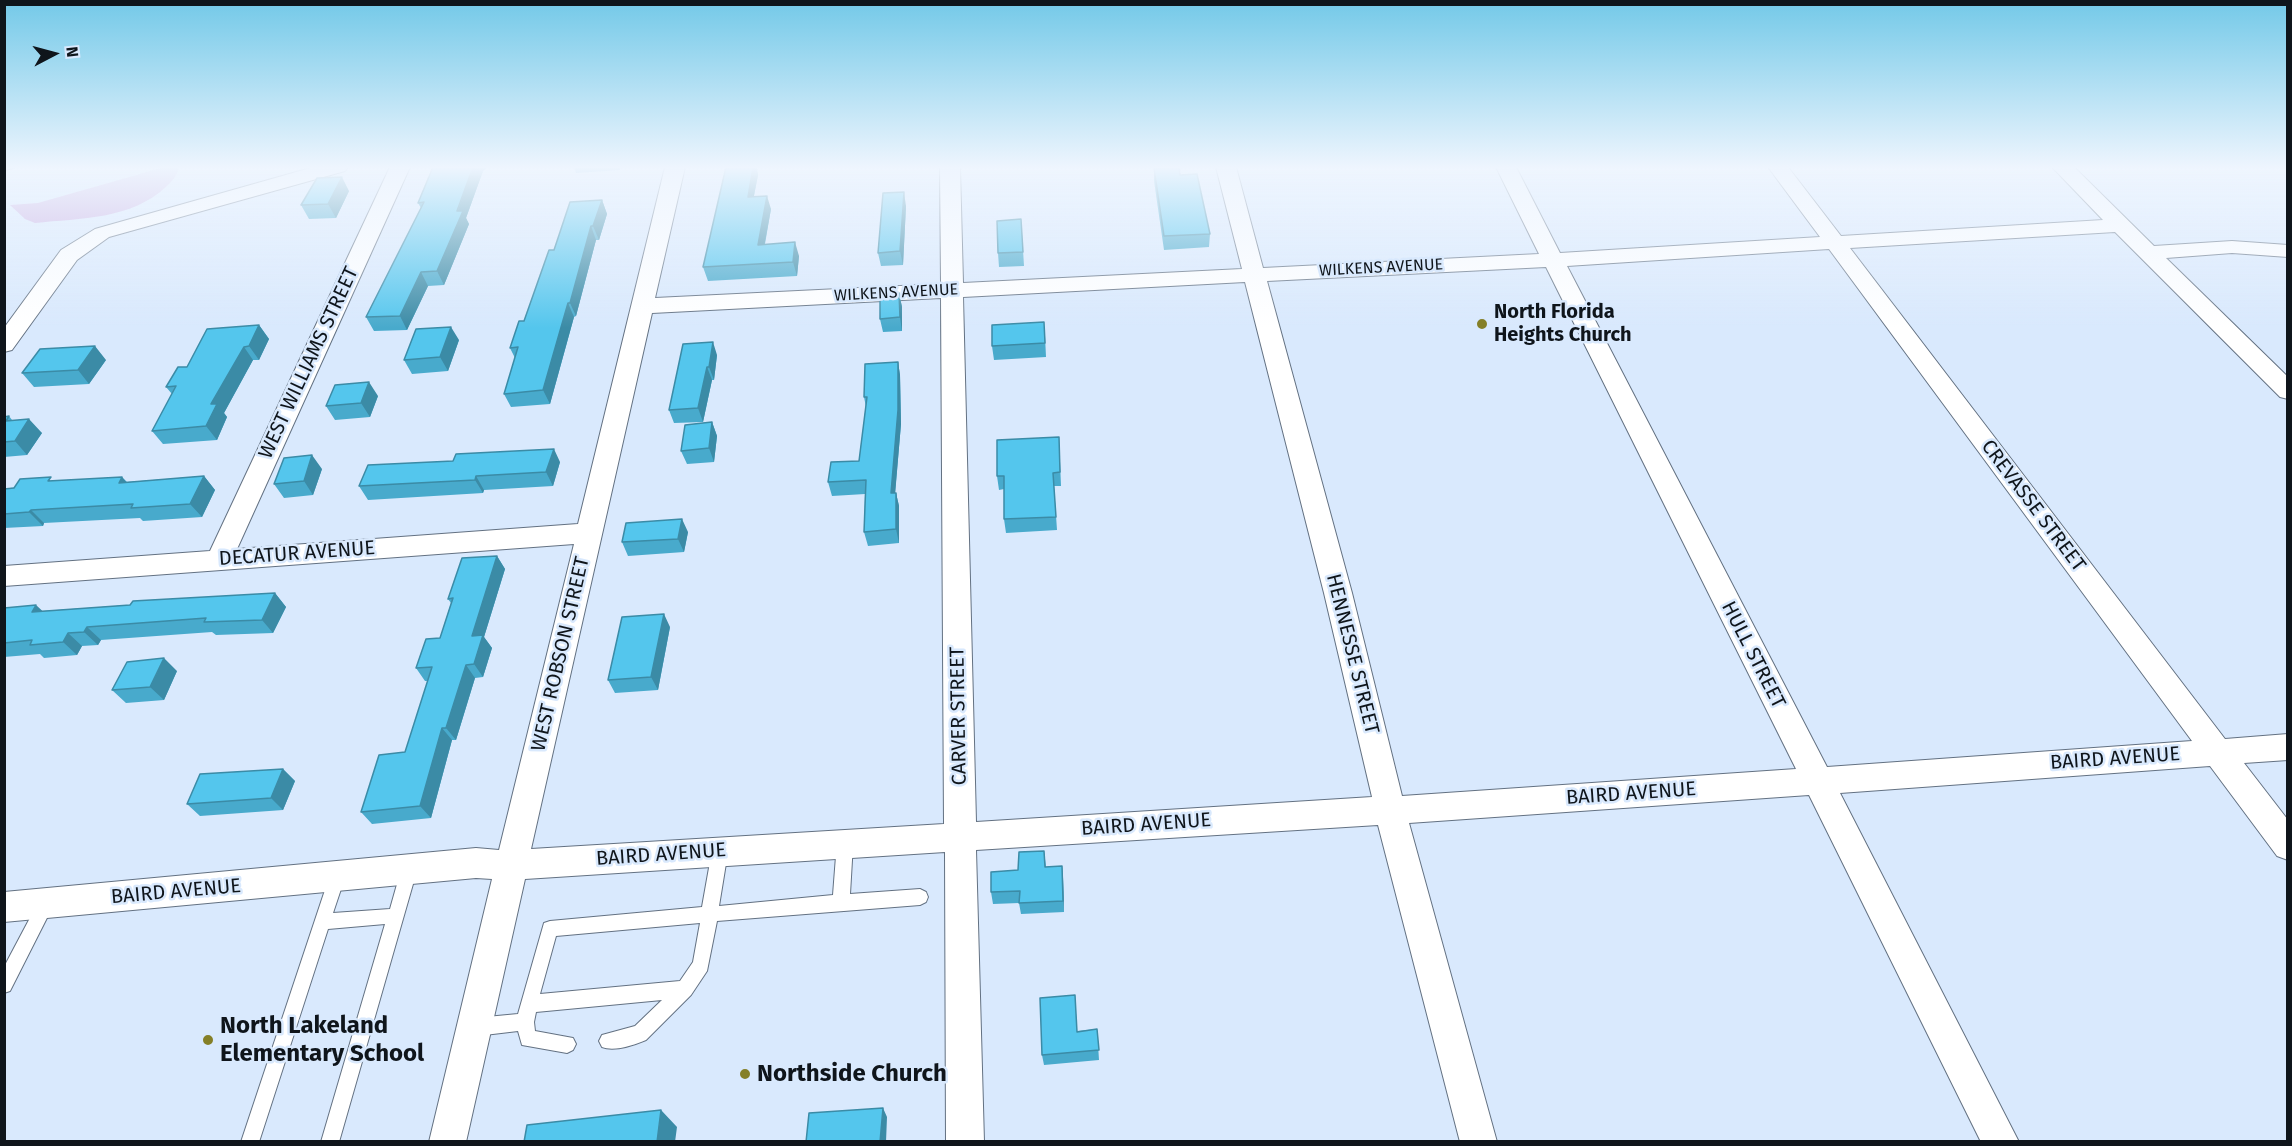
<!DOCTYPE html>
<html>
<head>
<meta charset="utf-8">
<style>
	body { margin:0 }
	#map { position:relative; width:2292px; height:1146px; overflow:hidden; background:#d9e9fd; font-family:"Fira Sans",sans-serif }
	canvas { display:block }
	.frame { position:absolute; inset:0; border:6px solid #0f151b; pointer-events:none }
	.north { position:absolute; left:24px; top:24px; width:60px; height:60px; -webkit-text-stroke:4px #d9e9fd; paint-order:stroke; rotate:84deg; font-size:16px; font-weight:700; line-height:24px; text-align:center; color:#0f151b }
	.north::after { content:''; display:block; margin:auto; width:21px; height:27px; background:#0f151b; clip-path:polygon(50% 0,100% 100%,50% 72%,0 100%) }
</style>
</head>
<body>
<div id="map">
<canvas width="2292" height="1146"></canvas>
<div class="frame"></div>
<div class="north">N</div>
</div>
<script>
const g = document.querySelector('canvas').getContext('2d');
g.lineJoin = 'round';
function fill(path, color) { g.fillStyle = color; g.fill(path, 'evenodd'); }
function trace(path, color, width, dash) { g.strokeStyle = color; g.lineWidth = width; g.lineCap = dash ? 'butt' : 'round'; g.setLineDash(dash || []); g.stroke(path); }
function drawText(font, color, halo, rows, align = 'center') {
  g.font = font + ' "Fira Sans",sans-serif'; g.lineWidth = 5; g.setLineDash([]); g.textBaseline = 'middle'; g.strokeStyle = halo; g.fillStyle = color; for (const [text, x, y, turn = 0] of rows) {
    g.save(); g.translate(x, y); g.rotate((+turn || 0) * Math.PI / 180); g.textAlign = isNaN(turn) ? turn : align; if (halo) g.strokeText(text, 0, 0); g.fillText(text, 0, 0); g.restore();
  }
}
fill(new Path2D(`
	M 164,167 L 179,167 C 177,176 173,180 167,186 C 131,220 81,218 35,223 L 25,219 L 10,205 L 38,203 Z`), '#c9a9df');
const service = new Path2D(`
	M 4,167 L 15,167 L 4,171 Z
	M 845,836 L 851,838 L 853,843 L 850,894 L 920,889 L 926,892 L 928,897 L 926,902 L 920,905 L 717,921 L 707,971 L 691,995 L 646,1040 C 634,1045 614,1052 602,1047 L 599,1041 L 602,1035 L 635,1026 L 662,1000 L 536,1012 L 534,1022 L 535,1031 L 573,1038 L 576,1044 L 573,1050 L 567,1053 L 522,1045 L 518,1031 L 476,1036 L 470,1033 L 467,1027 L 470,1021 L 476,1018 L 518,1014 L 544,923 L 550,921 L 702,907 L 712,851 L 714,846 L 720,844 L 726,846 L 728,851 L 719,906 L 833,895 L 837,843 L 839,838 ZM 700,923 L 693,962 L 680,981 L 540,994 L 556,936 Z
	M 409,863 L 415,865 L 417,870 L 339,1142 L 321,1142 L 385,924 L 328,929 L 259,1142 L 241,1142 L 331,872 L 337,870 L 343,872 L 345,877 L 333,913 L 390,909 L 401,870 L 403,865 Z
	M 46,896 L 52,899 L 54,904 L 10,991 L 4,993 L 4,967 L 40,899 Z`);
const minor = new Path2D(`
	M 314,167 L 348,167 L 345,171 L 109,237 L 77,260 L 12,350 L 4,352 L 4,328 L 61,250 L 95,229 Z
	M 390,167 L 410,167 L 237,549 L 578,524 L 665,167 L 685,167 L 655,298 L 941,284 L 940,167 L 960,167 L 963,283 L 1242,269 L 1216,167 L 1236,167 L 1263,268 L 1539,254 L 1496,167 L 1516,167 L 1560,253 L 1820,237 L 1768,167 L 1788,167 L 1841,236 L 2103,220 L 2052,167 L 2074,167 L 2154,246 L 2232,241 L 2288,245 L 2288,257 L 2232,253 L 2166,258 L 2288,377 L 2288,399 L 2280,397 L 2115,232 L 1850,248 L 2225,739 L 2288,734 L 2288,760 L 2244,763 L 2288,820 L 2288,860 L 2277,856 L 2210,766 L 1840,793 L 2019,1142 L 1981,1142 L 1809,795 L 1409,823 L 1497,1142 L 1460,1142 L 1378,825 L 976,850 L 984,1142 L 946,1142 L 945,852 L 525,879 L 466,1142 L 429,1142 L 492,879 L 476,878 L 4,922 L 4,892 L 476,848 L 499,850 L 574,544 L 4,586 L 4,566 L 210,551 ZM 1829,249 L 2192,741 L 1827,767 L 1567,266 ZM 1546,267 L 1796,769 L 1402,796 L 1352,593 L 1267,281 ZM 1245,282 L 1324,593 L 1372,797 L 976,822 L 963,297 ZM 941,298 L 944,824 L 531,849 L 652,313 Z`);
trace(service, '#637182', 2);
trace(minor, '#637182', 2);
fill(service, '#fff');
fill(minor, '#fff');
fill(new Path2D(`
	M 574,167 L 620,167 L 620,170 L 576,173 Z
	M 1154,168 L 1180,175 L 1210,234 L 1209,247 L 1164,250 L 1154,181 Z
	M 756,169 L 758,175 L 754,196 L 771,209 L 765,244 L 799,256 L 797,276 L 708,281 L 703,267 Z
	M 483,171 L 466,218 L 469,224 L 444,285 L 428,286 L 407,330 L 374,331 L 366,317 L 421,208 L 418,203 Z
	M 349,191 L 336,218 L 309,219 L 301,205 Z
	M 602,200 L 607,214 L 599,240 L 596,240 L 576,316 L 574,317 L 550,404 L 511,407 L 504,394 L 515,358 L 510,348 L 524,321 L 554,250 Z
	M 906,206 L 903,265 L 881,266 L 878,253 Z
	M 1022,233 L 1024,266 L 999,267 L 998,253 Z
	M 899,293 L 902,307 L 902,331 L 883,332 L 880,319 Z
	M 259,325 L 269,339 L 259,360 L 253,360 L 224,413 L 227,417 L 217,440 L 163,444 L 152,431 L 172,394 L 166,387 L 187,367 Z
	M 1045,336 L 1046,357 L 994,360 L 992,346 Z
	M 459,340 L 448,371 L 412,374 L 404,360 Z
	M 717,355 L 714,380 L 712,380 L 703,422 L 674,423 L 669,410 Z
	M 106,360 L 89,384 L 34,387 L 22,373 Z
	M 898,362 L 900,375 L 901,424 L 895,493 L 896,493 L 899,506 L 899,543 L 868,546 L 864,532 L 865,494 L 832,496 L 828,482 L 859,461 L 866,407 L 864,397 Z
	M 378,396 L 370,417 L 335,420 L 326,406 Z
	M 9,416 L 12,420 L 42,433 L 27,455 L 4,457 L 4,417 Z
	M 712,422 L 717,436 L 714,462 L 687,464 L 681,451 Z
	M 1059,437 L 1061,486 L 1054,486 L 1057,530 L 1006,533 L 1004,519 L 1004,489 L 999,490 L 997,476 Z
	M 560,462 L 553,486 L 484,490 L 483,493 L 368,500 L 359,486 Z
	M 322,469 L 313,495 L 284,498 L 274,484 Z
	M 204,476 L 215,490 L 202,517 L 143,521 L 140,518 L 44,523 L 43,526 L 4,528 L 4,489 L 55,481 L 122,477 L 127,482 Z
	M 688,532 L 684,552 L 628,556 L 622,542 Z
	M 497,556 L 505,569 L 484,637 L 492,648 L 483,677 L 475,678 L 456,740 L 452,740 L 431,818 L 372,824 L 361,812 L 405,752 L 428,681 L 425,681 L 416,668 L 440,638 L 451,603 L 448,599 Z
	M 275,593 L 286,607 L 273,633 L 216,635 L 212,632 L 101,640 L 98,645 L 82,646 L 77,655 L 44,658 L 40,654 L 4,657 L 4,608 L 42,611 L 130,605 Z
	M 670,627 L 658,690 L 615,693 L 608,680 Z
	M 177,671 L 164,700 L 126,703 L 112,690 Z
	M 283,769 L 295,781 L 283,810 L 200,816 L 187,804 Z
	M 1044,851 L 1046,867 L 1062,866 L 1063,877 L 1064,912 L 1021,914 L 1019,903 L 993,904 L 991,892 Z
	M 1075,995 L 1077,1031 L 1097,1029 L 1099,1060 L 1044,1065 L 1042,1055 Z`), '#48aacc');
fill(new Path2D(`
	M 473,167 L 488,167 L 483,171 L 466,218 L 469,224 L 444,285 L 437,271 Z
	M 752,167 L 757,167 L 758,175 L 751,210 L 748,197 Z
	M 342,177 L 349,191 L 336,218 L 328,204 Z
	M 904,192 L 906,206 L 903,265 L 900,251 Z
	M 767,196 L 771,209 L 762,258 L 758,245 Z
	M 602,200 L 607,214 L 599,240 L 593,226 Z
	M 591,226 L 596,240 L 576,316 L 570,303 Z
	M 795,242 L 799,256 L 797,276 L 793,262 Z
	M 421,272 L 428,286 L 407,330 L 400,316 Z
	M 899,293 L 902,307 L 902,331 L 900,317 Z
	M 568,303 L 574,317 L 550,404 L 543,390 Z
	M 259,325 L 269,339 L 259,360 L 249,346 Z
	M 451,327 L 459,340 L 448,371 L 440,357 Z
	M 713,342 L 717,355 L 714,380 L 709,367 Z
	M 95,346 L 106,360 L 89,384 L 78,370 Z
	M 244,347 L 253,360 L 224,413 L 227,417 L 217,440 L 206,426 L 211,404 Z
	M 898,362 L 900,375 L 901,424 L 894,507 L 891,493 Z
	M 707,367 L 712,380 L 703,422 L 698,408 Z
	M 369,382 L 378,396 L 370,417 L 361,403 Z
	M 29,419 L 42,433 L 27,455 L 15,441 Z
	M 712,422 L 717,436 L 714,462 L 709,448 Z
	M 554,449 L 560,462 L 553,486 L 546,472 Z
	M 312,455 L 322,469 L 313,495 L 304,481 Z
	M 204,476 L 215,490 L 202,517 L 190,504 Z
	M 476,476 L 484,490 L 483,493 L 475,480 Z
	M 122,477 L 134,491 L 119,483 Z
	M 896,493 L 899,506 L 899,543 L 896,529 Z
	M 31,510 L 44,523 L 43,526 L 29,512 Z
	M 682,519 L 688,532 L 684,552 L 678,539 Z
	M 497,556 L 505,569 L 484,637 L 492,648 L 483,677 L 474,664 L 472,636 Z
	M 275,593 L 286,607 L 273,633 L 262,620 Z
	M 36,605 L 50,618 L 32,612 Z
	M 664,614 L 670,627 L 658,690 L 651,677 Z
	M 87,627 L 101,640 L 98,645 L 84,632 Z
	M 68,633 L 82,646 L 77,655 L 63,642 Z
	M 164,658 L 177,671 L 164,700 L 150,687 Z
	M 466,665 L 475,678 L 456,740 L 446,728 Z
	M 442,728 L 452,740 L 431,818 L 420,806 Z
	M 283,769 L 295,781 L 283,810 L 271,798 Z
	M 1062,866 L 1063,877 L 1064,912 L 1063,901 Z
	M 883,1108 L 887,1117 L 886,1142 L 880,1142 Z
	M 661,1110 L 677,1127 L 675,1142 L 657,1142 Z`), '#3b8ba6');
const building = new Path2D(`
	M 433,167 L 473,167 L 457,211 L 463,211 L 437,271 L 421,272 L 400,316 L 366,317 L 424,202 L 418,203 Z
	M 726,167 L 753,167 L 748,197 L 767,196 L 758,245 L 795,242 L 793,262 L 703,267 Z
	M 1179,167 L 1180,175 L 1197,174 L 1210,234 L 1164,236 L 1154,168 Z
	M 342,177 L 328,204 L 301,205 L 317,178 Z
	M 904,192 L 900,251 L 878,253 L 883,193 Z
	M 602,200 L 593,226 L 591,226 L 570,303 L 568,303 L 543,390 L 504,394 L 518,347 L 510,348 L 519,321 L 524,321 L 549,250 L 554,250 L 570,202 Z
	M 1021,219 L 1023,252 L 998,253 L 997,221 Z
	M 899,293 L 900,317 L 880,319 L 880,295 Z
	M 1044,322 L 1045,343 L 992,346 L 992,325 Z
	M 259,325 L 249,346 L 244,347 L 211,404 L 217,404 L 206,426 L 152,431 L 176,386 L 166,387 L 178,367 L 187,367 L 207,329 Z
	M 451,327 L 440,357 L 404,360 L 416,329 Z
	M 713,342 L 709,367 L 707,367 L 698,408 L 669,410 L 683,344 Z
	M 95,346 L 78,370 L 22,373 L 40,349 Z
	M 898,362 L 898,410 L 891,493 L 896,493 L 896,529 L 864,532 L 866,480 L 828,482 L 831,462 L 859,461 L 867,397 L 864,397 L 865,364 Z
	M 369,382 L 361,403 L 326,406 L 335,385 Z
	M 9,416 L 6,421 L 29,419 L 15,441 L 4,442 L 4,417 Z
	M 712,422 L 709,448 L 681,451 L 685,425 Z
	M 1059,437 L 1060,472 L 1053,473 L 1056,517 L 1004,519 L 1004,476 L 997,476 L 997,440 Z
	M 554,449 L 546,472 L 476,476 L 475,480 L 359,486 L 368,465 L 453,461 L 456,454 Z
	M 312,455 L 304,481 L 274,484 L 284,458 Z
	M 204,476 L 190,504 L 131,508 L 133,504 L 31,510 L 29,512 L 4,514 L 4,489 L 14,488 L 20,479 L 51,477 L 48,481 L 122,477 L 119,483 Z
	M 682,519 L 678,539 L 622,542 L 626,523 Z
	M 497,556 L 472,636 L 483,635 L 474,664 L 466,665 L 446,728 L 442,728 L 420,806 L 361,812 L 379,755 L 405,752 L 432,667 L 416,668 L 426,639 L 440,638 L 453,598 L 448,599 L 462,558 Z
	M 275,593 L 262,620 L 204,622 L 206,618 L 87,627 L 84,632 L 68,633 L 63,642 L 30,645 L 32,640 L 4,643 L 4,608 L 36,605 L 32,612 L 130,605 L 133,601 Z
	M 664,614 L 651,677 L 608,680 L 622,617 Z
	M 164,658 L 150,687 L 112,690 L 127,662 Z
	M 283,769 L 271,798 L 187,804 L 200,774 Z
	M 1044,851 L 1045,867 L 1062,866 L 1063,901 L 1019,903 L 1020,891 L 991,892 L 991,872 L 1018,870 L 1019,852 Z
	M 1075,995 L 1077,1032 L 1097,1029 L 1099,1050 L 1042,1055 L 1040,998 Z
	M 883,1108 L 880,1142 L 806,1142 L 809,1113 Z
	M 661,1110 L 657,1142 L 524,1142 L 527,1125 Z`);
fill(building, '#54c6ed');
trace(building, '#3b8ba6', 1.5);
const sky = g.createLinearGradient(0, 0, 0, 328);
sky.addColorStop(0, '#73c9e8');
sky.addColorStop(0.51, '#eef5fe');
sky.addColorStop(1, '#eef5fe00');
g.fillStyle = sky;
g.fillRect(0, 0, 2292, 328);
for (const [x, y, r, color] of [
	[1482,324,6,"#847f27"],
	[208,1040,6,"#847f27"],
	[745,1074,6,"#847f27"]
]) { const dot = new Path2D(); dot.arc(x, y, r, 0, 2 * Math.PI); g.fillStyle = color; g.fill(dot); trace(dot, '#d9e9fd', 2); }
drawText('16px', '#0f151b', '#d9e9fd', [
	["WILKENS AVENUE",1381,268,-3],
	["WILKENS AVENUE",896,293,-3]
]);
drawText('bold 20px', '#0f151b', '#d9e9fd', [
	["North Florida",1494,312],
	["Heights Church",1494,335]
], 'left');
drawText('20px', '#0f151b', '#d9e9fd', [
	["WEST WILLIAMS STREET",309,363,-65],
	["CREVASSE STREET",2033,506,53],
	["DECATUR AVENUE",297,554,-4],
	["WEST ROBSON STREET",561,654,-77],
	["HENNESSE STREET",1352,654,76],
	["HULL STREET",1753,655,63],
	["CARVER STREET",959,716,-91],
	["BAIRD AVENUE",2115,759,-4],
	["BAIRD AVENUE",1631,794,-4],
	["BAIRD AVENUE",1146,825,-4],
	["BAIRD AVENUE",661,855,-4],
	["BAIRD AVENUE",176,892,-5]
]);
drawText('bold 24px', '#0f151b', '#d9e9fd', [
	["North Lakeland",220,1026],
	["Elementary School",220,1054],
	["Northside Church",757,1074]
], 'left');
</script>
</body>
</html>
